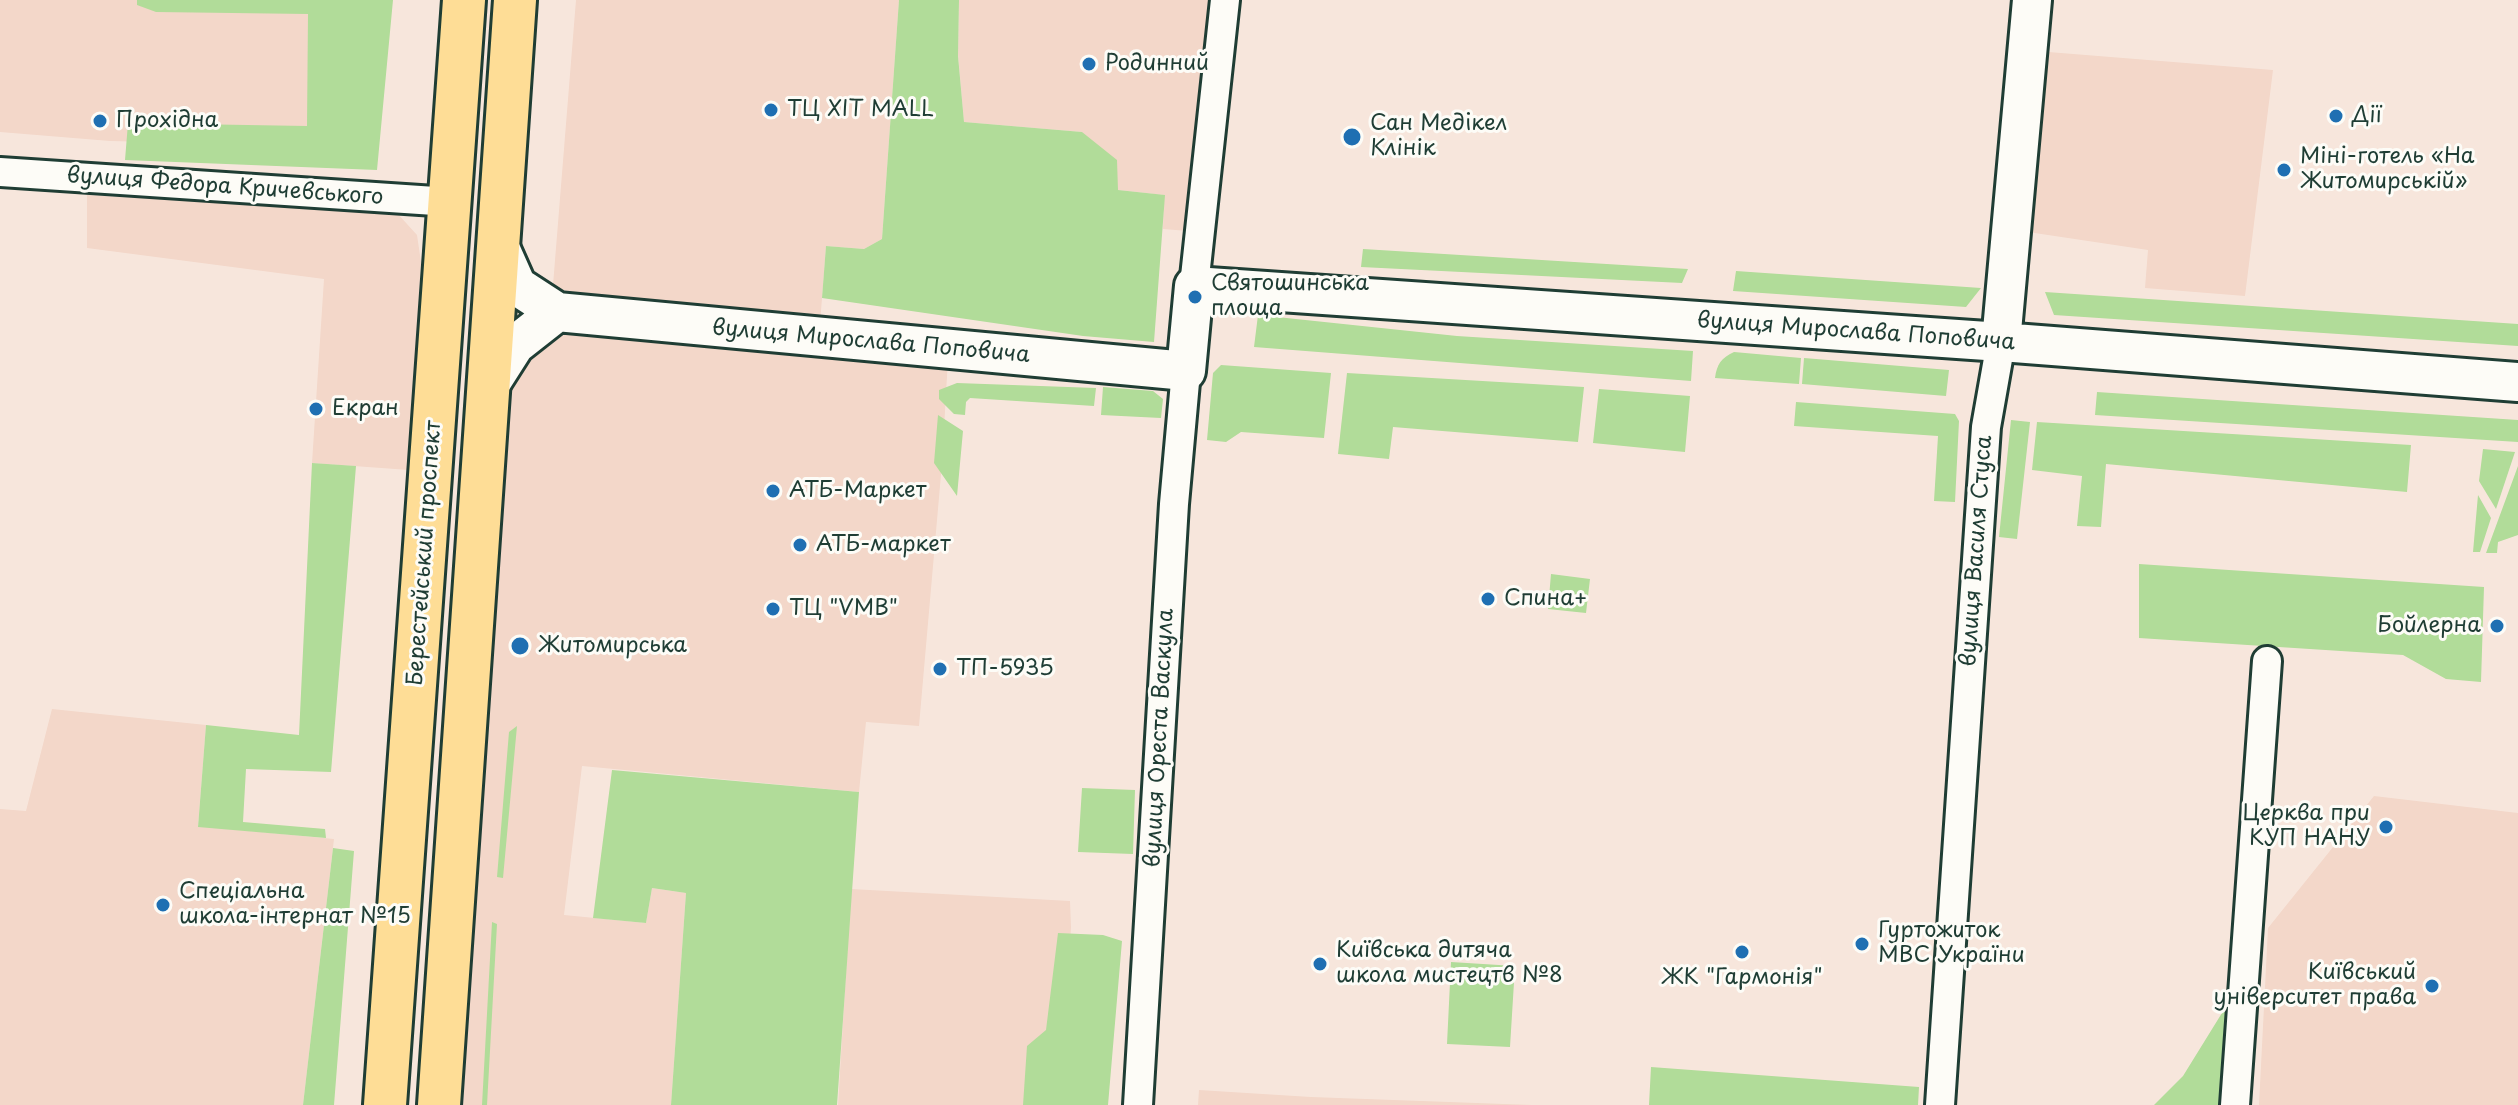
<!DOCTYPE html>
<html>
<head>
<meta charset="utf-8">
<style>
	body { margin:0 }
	canvas { display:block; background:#f7e6dc }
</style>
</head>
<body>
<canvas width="2518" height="1105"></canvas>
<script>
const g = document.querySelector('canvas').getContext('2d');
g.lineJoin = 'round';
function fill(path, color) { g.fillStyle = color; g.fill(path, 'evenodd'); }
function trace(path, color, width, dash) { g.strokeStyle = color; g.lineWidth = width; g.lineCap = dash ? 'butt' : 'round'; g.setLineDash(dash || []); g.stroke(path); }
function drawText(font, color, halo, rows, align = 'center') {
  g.font = font + ' "Playpen Sans",sans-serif'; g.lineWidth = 6; g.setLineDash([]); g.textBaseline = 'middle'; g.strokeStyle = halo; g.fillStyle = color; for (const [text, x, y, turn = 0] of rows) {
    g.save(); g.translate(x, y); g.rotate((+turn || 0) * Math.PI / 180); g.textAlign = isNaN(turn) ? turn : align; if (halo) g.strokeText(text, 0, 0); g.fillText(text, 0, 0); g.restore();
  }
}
fill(new Path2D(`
	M 0,0 L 329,0 L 321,146 L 110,141 L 0,132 Z
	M 576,0 L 899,0 L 882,239 L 864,249 L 826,246 L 820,324 L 576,296 L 553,285 Z
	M 959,0 L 1216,0 L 1188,231 L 1163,229 L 1164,195 L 1118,190 L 1082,132 L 964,122 L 958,55 Z
	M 2036,51 L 2273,70 L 2245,296 L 2145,288 L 2148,250 L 2028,232 Z
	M 87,195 L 397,213 L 417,235 L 421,262 L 409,470 L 312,463 L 324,279 L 87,248 Z
	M 550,324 L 948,359 L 942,463 L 919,726 L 866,722 L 859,792 L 582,766 L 564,915 L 646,923 L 652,888 L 686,893 L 671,1105 L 463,1105 L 502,387 Z
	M 52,709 L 206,725 L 198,826 L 334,839 L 303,1105 L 0,1105 L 0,809 L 26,811 Z
	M 2374,796 L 2518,813 L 2518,1105 L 2259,1105 L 2268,928 Z
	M 851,889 L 1070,901 L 1071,927 L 1060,1105 L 838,1105 Z
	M 1199,1090 L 1311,1097 L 1532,1105 L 1198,1105 Z`), '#f3d7c9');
fill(new Path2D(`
	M 137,0 L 393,0 L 377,170 L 125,160 L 128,123 L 307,126 L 308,14 L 156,12 L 137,5 Z
	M 899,0 L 959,0 L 958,56 L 964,122 L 1082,132 L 1117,160 L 1118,190 L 1165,195 L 1154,342 L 1083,336 L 822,298 L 826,246 L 864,249 L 882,239 Z
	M 1363,249 L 1688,269 L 1682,283 L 1361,267 Z
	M 1736,271 L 1981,288 L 1966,307 L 1733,291 Z
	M 2045,292 L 2518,324 L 2518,346 L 2054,315 Z
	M 1258,315 L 1457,336 L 1693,351 L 1691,381 L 1254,347 Z
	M 1734,352 L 1801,358 L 1799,384 L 1715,378 C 1717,364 1721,358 1734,352 Z
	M 1804,358 L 1949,370 L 1946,396 L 1802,384 Z
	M 1221,365 L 1331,373 L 1324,438 L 1241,432 L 1226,442 L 1207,440 L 1213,373 Z
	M 1347,373 L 1584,387 L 1578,442 L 1393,427 L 1389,459 L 1338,454 Z
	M 957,383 L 1096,388 L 1094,406 L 970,398 L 966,402 L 965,415 L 954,414 L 939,399 L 939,390 Z
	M 1103,387 L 1153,391 L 1163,399 L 1161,418 L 1101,415 Z
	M 1599,389 L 1690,396 L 1685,452 L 1593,443 Z
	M 2097,392 L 2518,420 L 2518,442 L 2095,415 Z
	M 1796,402 L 1955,414 L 1959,421 L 1955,502 L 1934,501 L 1938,436 L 1794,426 Z
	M 938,415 L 963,431 L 957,496 L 934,463 Z
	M 2011,420 L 2030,422 L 2017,539 L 1999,537 Z
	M 2037,422 L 2411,445 L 2407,492 L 2106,464 L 2101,527 L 2077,526 L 2082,476 L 2032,470 Z
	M 2483,449 L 2515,452 L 2496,509 L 2479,481 Z
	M 312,463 L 356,466 L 331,772 L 246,769 L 243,822 L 325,829 L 326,838 L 198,827 L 206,725 L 299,735 Z
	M 2518,466 L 2518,535 L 2498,542 L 2497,553 L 2486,553 Z
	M 2478,495 L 2491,518 L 2480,552 L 2473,552 Z
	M 2139,564 L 2484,587 L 2481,682 L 2446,679 L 2403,655 L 2139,638 Z
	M 1551,574 L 1590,579 L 1586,613 L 1548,609 Z
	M 517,726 L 503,878 L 497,877 L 509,732 Z
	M 612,770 L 859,792 L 837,1105 L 671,1105 L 686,893 L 652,888 L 646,923 L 593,918 Z
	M 1082,788 L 1135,790 L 1133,854 L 1078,852 Z
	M 333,848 L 354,851 L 334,1105 L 303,1105 Z
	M 492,922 L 497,924 L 487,1105 L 482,1105 Z
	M 1058,933 L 1103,935 L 1122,941 L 1108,1105 L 1023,1105 L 1027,1046 L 1046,1030 Z
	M 1451,962 L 1515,966 L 1510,1047 L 1447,1044 Z
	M 2243,979 L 2227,1105 L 2154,1105 L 2183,1076 Z
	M 1651,1067 L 1919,1087 L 1918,1105 L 1649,1105 Z`), '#b1dc99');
const street = new Path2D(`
	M 0,172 L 450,202
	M 1194,286 L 1225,0
	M 1138,1105 L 1174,504 L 1186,371
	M 1940,1105 L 1986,427 L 2001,342
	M 2235,1105 L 2267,661`);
const secondary = new Path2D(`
	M 497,241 L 517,286 L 557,312 L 1186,371 L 1194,286 L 2001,342 L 2518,382
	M 2001,342 L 2032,0
	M 487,389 L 515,345 L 557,312`);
const primary = new Path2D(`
	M 385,1105 L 464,0
	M 439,1105 L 515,0`);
trace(street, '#1f3d34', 34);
trace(secondary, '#1f3d34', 44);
trace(primary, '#1f3d34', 48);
trace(street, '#fdfcf7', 28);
trace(secondary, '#fdfcf7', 38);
trace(primary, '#fedd96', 42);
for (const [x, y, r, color] of [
	[1089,64,8,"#1f6fb2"],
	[771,110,8,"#1f6fb2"],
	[2336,116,8,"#1f6fb2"],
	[100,121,8,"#1f6fb2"],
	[1352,137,10,"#1f6fb2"],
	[2284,170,8,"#1f6fb2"],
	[1195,297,8,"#1f6fb2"],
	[316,409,8,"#1f6fb2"],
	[773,491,8,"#1f6fb2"],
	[800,545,8,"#1f6fb2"],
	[1488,599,8,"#1f6fb2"],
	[773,609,8,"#1f6fb2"],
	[2497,626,8,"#1f6fb2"],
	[520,646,10,"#1f6fb2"],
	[940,669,8,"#1f6fb2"],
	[2386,827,8,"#1f6fb2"],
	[163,905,8,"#1f6fb2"],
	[1862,944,8,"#1f6fb2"],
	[1742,952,8,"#1f6fb2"],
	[1320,964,8,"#1f6fb2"],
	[2432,986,8,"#1f6fb2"]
]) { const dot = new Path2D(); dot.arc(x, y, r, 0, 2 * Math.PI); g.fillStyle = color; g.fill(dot); trace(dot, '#fdfcf7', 3); }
drawText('22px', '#1f3d34', '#fdfcf7', [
	["Родинний",1105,64],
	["ТЦ ХІТ MALL",787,110],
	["Дії",2352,116],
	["Прохідна",116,121],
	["Сан Медікел",1370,124],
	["Клінік",1370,149],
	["Міні-готель «На",2300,157],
	["Житомирській»",2300,182],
	["Святошинська",1211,284],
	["площа",1211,309],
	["Екран",332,409],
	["АТБ-Маркет",789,491],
	["АТБ-маркет",816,545],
	["Спина+",1504,599],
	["ТЦ \"VMB\"",789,609],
	["Бойлерна",2481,626,"right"],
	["Житомирська",538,646],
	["ТП-5935",956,669],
	["Церква при",2370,814,"right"],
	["КУП НАНУ",2370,839,"right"],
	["Спеціальна",179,892],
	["школа-інтернат №15",179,917],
	["Гуртожиток",1878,931],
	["МВС України",1878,956],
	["Київська дитяча",1336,951],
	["школа мистецтв №8",1336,976],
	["Київський",2416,973,"right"],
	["університет права",2416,998,"right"],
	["ЖК \"Гармонія\"",1742,978,"center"]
], 'left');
drawText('22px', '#1f3d34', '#fdfcf7', [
	["вулиця Федора Кричевського",225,187,4],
	["вулиця Мирослава Поповича",1856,332,4],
	["вулиця Мирослава Поповича",871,342,5],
	["вулиця Василя Стуса",1977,551,-86],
	["Берестейський проспект",425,553,-86],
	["вулиця Ореста Васкула",1160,738,-87]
]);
</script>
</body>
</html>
